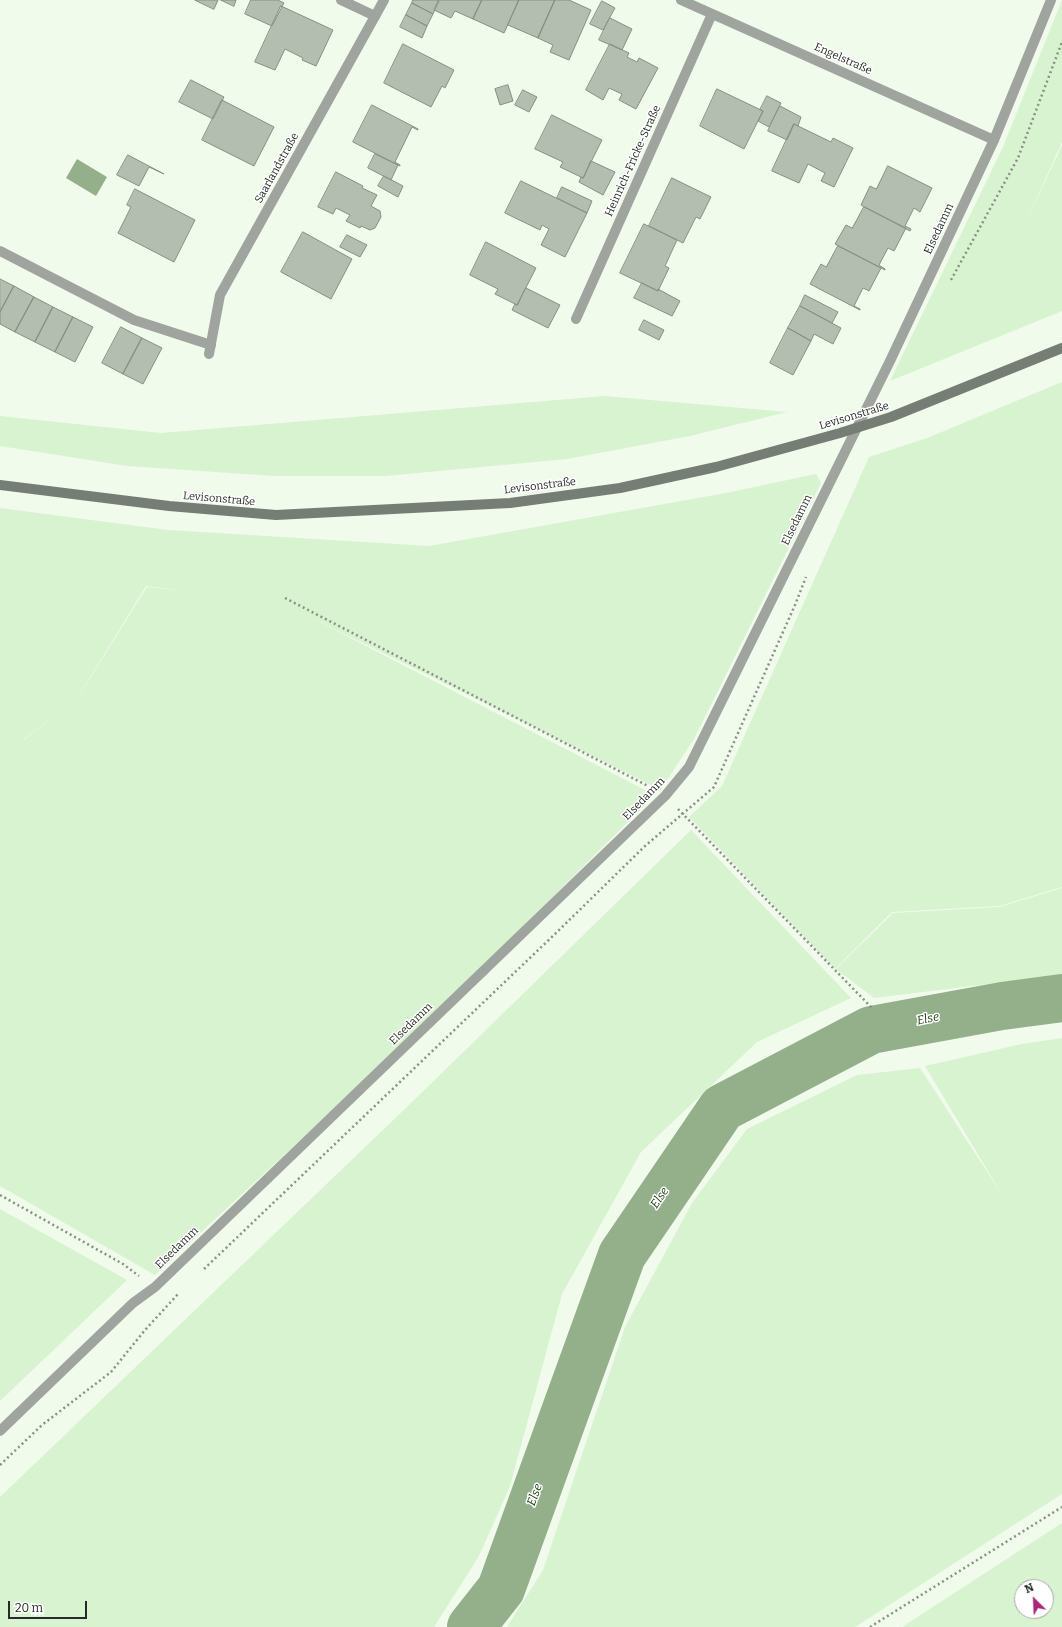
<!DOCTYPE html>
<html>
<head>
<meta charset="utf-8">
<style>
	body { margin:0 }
	#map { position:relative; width:1062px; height:1627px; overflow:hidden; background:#f0fbec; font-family:Bitter,serif }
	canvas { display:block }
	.north { position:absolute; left:1014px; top:1579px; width:40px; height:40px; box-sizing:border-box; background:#fff; border:1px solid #a9aaa8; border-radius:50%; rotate:336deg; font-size:11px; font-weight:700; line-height:16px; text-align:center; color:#272b25 }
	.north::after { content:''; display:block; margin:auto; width:14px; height:18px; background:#a82877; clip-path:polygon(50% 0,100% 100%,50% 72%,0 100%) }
	.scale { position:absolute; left:8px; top:1601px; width:79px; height:18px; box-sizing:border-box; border:2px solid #272b25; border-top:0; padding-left:5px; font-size:12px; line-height:14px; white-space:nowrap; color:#272b25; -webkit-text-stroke:3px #fff; paint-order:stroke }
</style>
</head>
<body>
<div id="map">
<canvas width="1062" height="1627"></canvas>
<div class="north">N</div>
<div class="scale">20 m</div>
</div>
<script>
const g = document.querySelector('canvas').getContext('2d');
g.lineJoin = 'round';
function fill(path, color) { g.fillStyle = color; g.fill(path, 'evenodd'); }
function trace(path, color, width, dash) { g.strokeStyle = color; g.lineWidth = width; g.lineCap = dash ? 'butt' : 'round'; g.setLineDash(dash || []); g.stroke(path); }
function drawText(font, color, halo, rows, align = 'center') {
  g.font = font + ' Bitter,serif'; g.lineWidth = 3; g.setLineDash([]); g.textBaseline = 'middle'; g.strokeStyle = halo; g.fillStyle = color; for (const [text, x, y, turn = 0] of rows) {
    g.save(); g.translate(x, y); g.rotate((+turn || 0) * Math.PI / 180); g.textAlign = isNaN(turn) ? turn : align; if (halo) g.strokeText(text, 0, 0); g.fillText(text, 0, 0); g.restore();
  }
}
fill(new Path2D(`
	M 1062,0 L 1062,142 L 1021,233 L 1062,145 L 1062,311 L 890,381 L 1003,147 Z
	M 1062,382 L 1062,887 L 999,906 L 892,912 L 835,969 L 689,817 L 722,786 L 869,457 L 927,438 Z
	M 605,396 L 787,412 L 690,436 L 567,459 L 386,476 L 275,476 L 127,466 L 0,446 L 0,416 L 161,433 Z
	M 816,474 L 821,483 L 694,739 L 659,792 L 649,784 L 308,616 L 645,790 L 646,804 L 425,1024 L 155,1275 L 0,1186 L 0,508 L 168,530 L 429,546 L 726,493 ZM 146,586 L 188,591 L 147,587 L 79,696 L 24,740 L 11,744 L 23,740 L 78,697 Z
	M 691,830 L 851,998 L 757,1042 L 641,1152 L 562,1294 L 510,1486 L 479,1556 L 434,1627 L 0,1627 L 0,1497 L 409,1105 Z
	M 1062,888 L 1062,975 L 874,998 L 836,969 L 893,913 L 999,907 Z
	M 1062,1038 L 1062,1494 L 855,1627 L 507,1627 L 543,1570 L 625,1327 L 692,1203 L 747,1129 L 857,1075 L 920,1068 L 1004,1198 L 925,1066 L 1022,1044 Z
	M 0,1209 L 127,1280 L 0,1401 Z
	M 1062,1523 L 1062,1627 L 902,1627 ZM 1022,1587 L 1046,1587 L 1046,1611 L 1022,1611 Z`), '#d8f3cf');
fill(new Path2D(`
	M 77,159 L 107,177 L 96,196 L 66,178 Z`), '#94b08a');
trace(new Path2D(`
	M 471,1627 L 501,1589 L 622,1255 L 722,1108 L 871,1030 L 1002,1006 L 1062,998`), '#94b08a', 48);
const building = new Path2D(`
	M 195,0 L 218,0 L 214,9 Z
	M 221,0 L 236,0 L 234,6 Z
	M 251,0 L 278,0 L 284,3 L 272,26 L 245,14 Z
	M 413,0 L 437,0 L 439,1 L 433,14 L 412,3 Z
	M 439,0 L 482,0 L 473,19 L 455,11 L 451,18 L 434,10 Z
	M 482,0 L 519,0 L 504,33 L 473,19 Z
	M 519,0 L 555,0 L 538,38 L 508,25 Z
	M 555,0 L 569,0 L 591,10 L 569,60 L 550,52 L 553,45 L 538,38 Z
	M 602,1 L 615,8 L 603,30 L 590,24 Z
	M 412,3 L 433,14 L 427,26 L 406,15 Z
	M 281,6 L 333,30 L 316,66 L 302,60 L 303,58 L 285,49 L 275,70 L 255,62 Z
	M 406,15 L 427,26 L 422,38 L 400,27 Z
	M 610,18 L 632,29 L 622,50 L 599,40 Z
	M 403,44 L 454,70 L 445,88 L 442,86 L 431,107 L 384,83 Z
	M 610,44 L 629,53 L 627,57 L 637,62 L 639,58 L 658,68 L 636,109 L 619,100 L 622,94 L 609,88 L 603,100 L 586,90 Z
	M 191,80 L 224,97 L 213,119 L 179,102 Z
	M 508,85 L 513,101 L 500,105 L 495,89 Z
	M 717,89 L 763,111 L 744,149 L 700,126 Z
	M 523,90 L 537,97 L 529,112 L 515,105 Z
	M 767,96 L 781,103 L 769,127 L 758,121 L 763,111 L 760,110 Z
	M 222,100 L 274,127 L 254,166 L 202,140 Z
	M 372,105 L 418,129 L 418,130 L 412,127 L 395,162 L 400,165 L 400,166 L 353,142 Z
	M 780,106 L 801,117 L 798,126 L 794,124 L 787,140 L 768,131 Z
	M 552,115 L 602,140 L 583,178 L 560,167 L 563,162 L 535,149 Z
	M 794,124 L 831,142 L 833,138 L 853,148 L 834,187 L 821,181 L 825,173 L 808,164 L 799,183 L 772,171 Z
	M 375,154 L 398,165 L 391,180 L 368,168 Z
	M 128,155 L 164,174 L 149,167 L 139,186 L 117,175 Z
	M 591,161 L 615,172 L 603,195 L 579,182 L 581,177 L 583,178 Z
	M 888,166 L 932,188 L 920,212 L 914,208 L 905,226 L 911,229 L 910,231 L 861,205 L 870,186 L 876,189 Z
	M 336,172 L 363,186 L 362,188 L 377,195 L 371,206 L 380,211 L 381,217 L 375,228 L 370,230 L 361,226 L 360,228 L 346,221 L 350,215 L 336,208 L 333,214 L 318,207 Z
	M 384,176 L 403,186 L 398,197 L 378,186 Z
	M 672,178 L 711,197 L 700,219 L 696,217 L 683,243 L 649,226 Z
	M 521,181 L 587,213 L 565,257 L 541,245 L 549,229 L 542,225 L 540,230 L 505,213 Z
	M 562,187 L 592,201 L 587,213 L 557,198 Z
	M 135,189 L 195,220 L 174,262 L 118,233 L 131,207 L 127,205 Z
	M 864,207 L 906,228 L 894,251 L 888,248 L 879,265 L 885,269 L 885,270 L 835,244 L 846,225 L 852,228 Z
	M 644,224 L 677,240 L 665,266 L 669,268 L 658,291 L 620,273 Z
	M 303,232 L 352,259 L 331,299 L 281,272 Z
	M 347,235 L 367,245 L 360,257 L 340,247 Z
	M 486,242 L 536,268 L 517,305 L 495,294 L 498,289 L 470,275 Z
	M 838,246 L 881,268 L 869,291 L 863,288 L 854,306 L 860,309 L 860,310 L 810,284 L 821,264 L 826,267 Z
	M 0,279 L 14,286 L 0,312 Z
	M 642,283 L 658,291 L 658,289 L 680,301 L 672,316 L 634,298 Z
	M 14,286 L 34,297 L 15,332 L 0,324 L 0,312 Z
	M 526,288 L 560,305 L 548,328 L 512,310 L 515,304 L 517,305 Z
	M 805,295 L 838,312 L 832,323 L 800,306 Z
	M 34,297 L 53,307 L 35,342 L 15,332 Z
	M 800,306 L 841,328 L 833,344 L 814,334 L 811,341 L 788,328 Z
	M 53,307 L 73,317 L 55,352 L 35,342 Z
	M 73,317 L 93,327 L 75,362 L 55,352 Z
	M 644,320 L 664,330 L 659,340 L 639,330 Z
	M 121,327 L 142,338 L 123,374 L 102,363 Z
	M 788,328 L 811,341 L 793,375 L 770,363 Z
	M 142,338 L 162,348 L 143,384 L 123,374 Z`);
fill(building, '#b3beb0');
trace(building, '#859082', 1);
trace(new Path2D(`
	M 951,280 L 1018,158 L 1062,42
	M 285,598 L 648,786
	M 678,809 L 872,1008
	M 0,1195 L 123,1264 L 139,1276
	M 204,1269 L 555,934 L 645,846 L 714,787 L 795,605 L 806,577
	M 0,1465 L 42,1425 L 111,1372 L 145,1330 L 179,1293
	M 870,1627 L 1062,1507`), '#899086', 2.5, [2, 3]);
trace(new Path2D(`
	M 341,0 L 375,16
	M 0,251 L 134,320 L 211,345`), '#a0a49e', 10);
trace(new Path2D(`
	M 681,0 L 994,140
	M 576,319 L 712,14
	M 209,354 L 220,295 L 384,0
	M 0,1431 L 133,1303 L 155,1287 L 665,796 L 689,767 L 890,361 L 994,140 L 1051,0`), '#a0a49e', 10);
trace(new Path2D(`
	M 0,485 L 169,506 L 276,515 L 510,503 L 620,488 L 716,467 L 840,433 L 891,417 L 1062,348`), '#767d74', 10);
drawText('11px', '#272b25', '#fff', [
	["Engelstraße",843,59,24],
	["Heinrich-Fricke-Straße",633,161,-66],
	["Saarlandstraße",277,168,-61],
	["Elsedamm",939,229,-65],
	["Levisonstraße",854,416,-17],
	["Levisonstraße",540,486,-7],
	["Levisonstraße",219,499,5],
	["Elsedamm",797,520,-64],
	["Elsedamm",644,799,-46],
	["Elsedamm",411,1024,-44],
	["Elsedamm",177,1248,-44]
]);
drawText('italic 12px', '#163c04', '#fff', [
	["Else",928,1019,-11],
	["Else",660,1198,-56],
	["Else",535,1495,-70]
]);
</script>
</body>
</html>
